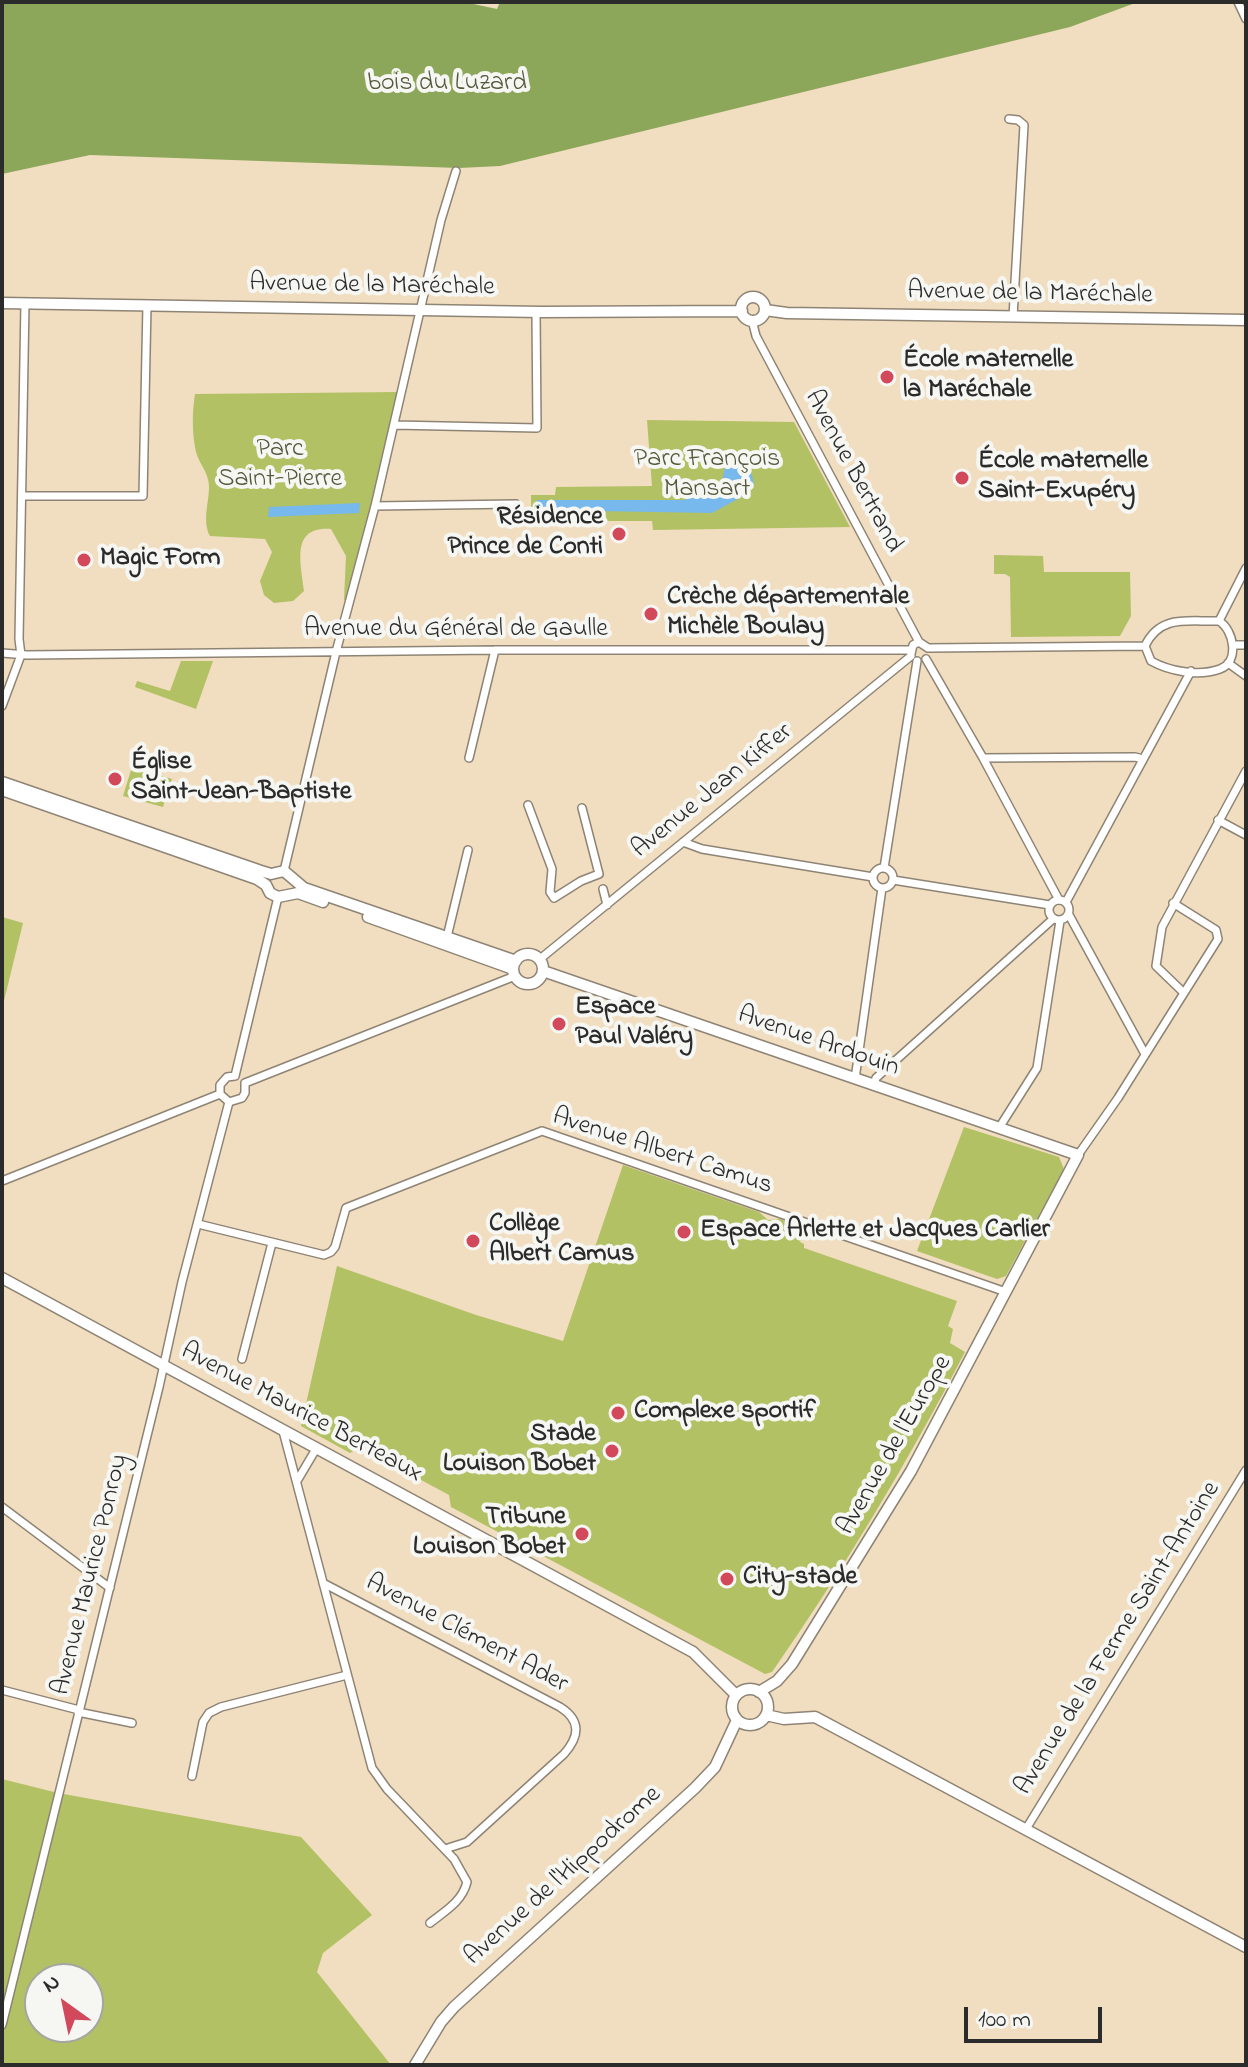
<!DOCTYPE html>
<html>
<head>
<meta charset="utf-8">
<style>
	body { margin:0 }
	#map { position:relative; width:1248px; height:2067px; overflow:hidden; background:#f1ddbf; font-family:"Indie Flower",sans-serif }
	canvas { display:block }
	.frame { position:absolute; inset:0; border:4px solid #2b2b2b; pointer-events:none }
	.north { position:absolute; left:24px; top:1963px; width:80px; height:80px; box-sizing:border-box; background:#f6f6f2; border:2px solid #a5a5a2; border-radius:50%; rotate:327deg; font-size:22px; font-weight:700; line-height:32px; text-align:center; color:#2b2b2b }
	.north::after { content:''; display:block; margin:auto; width:28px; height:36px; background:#d1495b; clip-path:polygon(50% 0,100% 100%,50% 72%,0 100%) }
	.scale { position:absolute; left:964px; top:2007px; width:138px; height:36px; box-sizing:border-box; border:4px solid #2b2b2b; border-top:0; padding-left:10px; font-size:24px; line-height:28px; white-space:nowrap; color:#2b2b2b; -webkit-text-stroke:6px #f6f6f2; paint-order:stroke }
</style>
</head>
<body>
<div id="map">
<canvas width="1248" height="2067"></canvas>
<div class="frame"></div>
<div class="north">N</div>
<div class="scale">100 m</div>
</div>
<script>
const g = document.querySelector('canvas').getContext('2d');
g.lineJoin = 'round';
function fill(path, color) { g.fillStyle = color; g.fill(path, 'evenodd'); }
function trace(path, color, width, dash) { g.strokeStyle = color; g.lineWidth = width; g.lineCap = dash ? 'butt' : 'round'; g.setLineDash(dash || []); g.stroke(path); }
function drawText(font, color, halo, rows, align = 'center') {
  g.font = font + ' "Indie Flower",sans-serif'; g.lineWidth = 8; g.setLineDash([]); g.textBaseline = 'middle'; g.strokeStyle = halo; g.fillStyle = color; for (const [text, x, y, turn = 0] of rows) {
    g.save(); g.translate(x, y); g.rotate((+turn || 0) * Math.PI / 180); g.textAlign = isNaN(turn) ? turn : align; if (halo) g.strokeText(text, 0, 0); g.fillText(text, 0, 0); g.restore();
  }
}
fill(new Path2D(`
	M 398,392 L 349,601 L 344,600 L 346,556 L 331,529 C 290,526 301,563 304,591 L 293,601 L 274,603 L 264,595 L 260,581 L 272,552 L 265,539 L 210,536 C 202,521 209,503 209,487 C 209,472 199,464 196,452 C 192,434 192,412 195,394 Z
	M 647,420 L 794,422 L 850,527 L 653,530 L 652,521 L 606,521 L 606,516 L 531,515 L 531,495 L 555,495 L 556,487 L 652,486 Z
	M 994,555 L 1043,556 L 1044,572 L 1130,572 L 1131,616 L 1120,636 L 1011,637 L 1010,577 L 1005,574 L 994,574 Z
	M 181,661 L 213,661 L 196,709 L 135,687 L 137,681 L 170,691 Z
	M 132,767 L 172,779 L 163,807 L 123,796 Z
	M 2,917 L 23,923 L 3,1005 L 2,1005 Z
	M 964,1127 L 1059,1157 L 1064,1169 L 1006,1276 L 997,1279 L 917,1251 Z
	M 623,1165 L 759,1212 L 768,1220 L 780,1219 L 805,1228 L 800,1242 L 804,1244 L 804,1248 L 957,1301 L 948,1326 L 953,1329 L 950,1343 L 965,1352 C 908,1462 843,1570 772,1672 L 765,1674 L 451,1507 L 449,1495 L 360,1447 L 350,1453 L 301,1426 L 337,1266 L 476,1315 L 563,1341 Z
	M 2,1779 L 58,1793 L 301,1837 L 372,1915 L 323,1953 L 317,1972 L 391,2065 L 2,2065 ZM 40,1979 L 88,1979 L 88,2027 L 40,2027 Z`), '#b2c164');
fill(new Path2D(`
	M 2,2 L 464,2 L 497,9 L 500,2 L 1138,2 L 1070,27 L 500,166 L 459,168 L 90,155 L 2,174 Z`), '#8da75a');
fill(new Path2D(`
	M 740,462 L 750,468 L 754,484 L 747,494 L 712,513 L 536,510 L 537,500 L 684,500 L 718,485 L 722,482 L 725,467 Z
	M 360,503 L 359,513 L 268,517 L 269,507 Z`), '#77b9ec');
const street = new Path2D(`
	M 1238,2 L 1246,19
	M 1009,119 L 1018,120 L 1024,125 L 1013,317
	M 752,320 L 756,336 L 919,642
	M 394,425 L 537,428 L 536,312
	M 23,496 L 143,496 L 147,305
	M 375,506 L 516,504
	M 1219,621 C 1234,630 1240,662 1220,669 C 1198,677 1169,671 1151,661 L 1145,646 C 1160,614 1188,622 1219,621 Z
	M 1219,621 L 1246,568
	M 1233,645 L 1246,645
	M 2,653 L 27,655 L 495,650 L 910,650
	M 911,654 L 913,645 L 919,642 L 928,648 L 1145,646
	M 926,659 L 983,758 L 1059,900
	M 1228,663 L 1246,676
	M 2,706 L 21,655 L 19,639 L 25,303
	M 469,758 L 495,650
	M 983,758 L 1135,757 L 1143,759
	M 528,805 L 552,869 L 550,892 L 554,898 L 581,881 L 599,874 L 582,808
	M 1218,820 L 1246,835
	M 683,842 L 702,849 L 873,877
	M 884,868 L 917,661
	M873 878a10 10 0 1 1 20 0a10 10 0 1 1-20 0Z
	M 284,871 L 336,652 L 375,506 L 441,220 L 456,171
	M 893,880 L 1050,905
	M 603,889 L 607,905
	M1049 910a10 10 0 1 1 20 0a10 10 0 1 1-20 0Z
	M 1066,902 L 1191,671
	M 1173,903 L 1216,930 L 1218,939 L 1184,993 L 1156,966 L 1162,927 L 1246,771
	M 1069,915 L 1145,1054
	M 447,937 L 468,850
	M 540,959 L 911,656
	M 235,1076 L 278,897
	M 855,1079 L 882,888
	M 245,1083 L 515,976
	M 874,1085 L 876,1078 L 1053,919
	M 229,1102 L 220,1094 L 220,1085 L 227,1077 L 235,1076
	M 229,1102 L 242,1098 L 245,1093 L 245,1083
	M 999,1128 L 1037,1068 L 1060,921
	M 1078,1155 L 1118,1098 L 1184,993
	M 2,1181 L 220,1094
	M 198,1224 L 324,1255 L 331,1252 L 335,1247 L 346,1208 L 542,1131 L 1006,1292
	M 242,1359 L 272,1243
	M 283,1431 L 372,1768 L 387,1789 L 454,1859 L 467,1882 C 462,1902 445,1911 430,1923
	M 297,1481 L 316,1449
	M 2,1507 L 110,1588
	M 323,1583 L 560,1707 C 582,1721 579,1737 564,1754 L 467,1842 L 445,1849
	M 2,1690 L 79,1710
	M 78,1712 L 132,1723
	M 192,1776 L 203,1722 L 209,1713 L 221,1707 L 347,1675
	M 1026,1829 L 1246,1470
	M 2,2025 L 159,1387 L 182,1282 L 229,1102`);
const secondary = new Path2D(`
	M741 309a12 12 0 1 1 24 0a12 12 0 1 1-24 0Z
	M 2,303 L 541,312 L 742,311
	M 765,310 L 787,313 L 1246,320
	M 2,782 L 261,871 L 271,874 L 284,871 L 304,888 L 516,961
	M 2,790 L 257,879 L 266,885
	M 266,885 L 270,893 L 278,897 L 298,893 L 323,902
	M 368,917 L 513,969
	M513 969a15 15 0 1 1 30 0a15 15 0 1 1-30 0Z
	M 543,971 L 1078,1155 L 911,1471 L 792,1664 L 777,1681 L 759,1692
	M 2,1278 L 693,1652 L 736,1695
	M732 1707a18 18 0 1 1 36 0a18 18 0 1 1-36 0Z
	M 766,1715 L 784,1719 L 815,1717 L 1246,1947
	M 415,2065 L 441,2022 L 454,2007 L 695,1788 L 715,1767 L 737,1720`);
trace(street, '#8e8475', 10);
trace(secondary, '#8e8475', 13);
trace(street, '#fff', 7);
trace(secondary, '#fff', 10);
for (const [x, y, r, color] of [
	[887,377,8,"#d1495b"],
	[962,478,8,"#d1495b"],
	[619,534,8,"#d1495b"],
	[84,560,8,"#d1495b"],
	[651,614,8,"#d1495b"],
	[115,779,8,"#d1495b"],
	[559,1024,8,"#d1495b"],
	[684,1232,8,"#d1495b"],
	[473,1241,8,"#d1495b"],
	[618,1413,8,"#d1495b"],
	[612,1451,8,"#d1495b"],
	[582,1534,8,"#d1495b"],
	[727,1579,8,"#d1495b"]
]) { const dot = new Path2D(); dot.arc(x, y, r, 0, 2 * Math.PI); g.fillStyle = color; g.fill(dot); trace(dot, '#f6f6f2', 3); }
drawText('26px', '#54583c', '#f6f6f2', [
	["bois du Luzard",447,85],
	["Parc",280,451],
	["Saint-Pierre",280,481],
	["Parc François",707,461],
	["Mansart",707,491]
]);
drawText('26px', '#2b2b2b', '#f6f6f2', [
	["Avenue de la Maréchale",372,287,1],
	["Avenue de la Maréchale",1030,295,1],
	["Avenue Bertrand",852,472,62],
	["Avenue du Général de Gaulle",456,631],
	["Avenue Jean Kiffer",713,792,-39],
	["Avenue Ardouin",818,1043,19],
	["Avenue Albert Camus",662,1153,18],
	["Avenue Maurice Berteaux",301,1414,28],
	["Avenue de l'Europe",896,1446,-60],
	["Avenue Maurice Ponroy",92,1575,-76],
	["Avenue Clément Ader",466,1635,28],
	["Avenue de la Ferme Saint-Antoine",1119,1639,-58],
	["Avenue de l'Hippodrome",564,1877,-42]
]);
drawText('bold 26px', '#2b2b2b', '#f6f6f2', [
	["École maternelle",903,362],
	["la Maréchale",903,392],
	["École maternelle",978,463],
	["Saint-Exupéry",978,493],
	["Résidence",603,519,"right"],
	["Prince de Conti",603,549,"right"],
	["Magic Form",100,560],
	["Crèche départementale",667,599],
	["Michèle Boulay",667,629],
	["Église",131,764],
	["Saint-Jean-Baptiste",131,794],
	["Espace",575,1009],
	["Paul Valéry",575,1039],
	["Collège",489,1226],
	["Albert Camus",489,1256],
	["Espace Arlette et Jacques Carlier",700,1232],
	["Complexe sportif",634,1413],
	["Stade",596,1436,"right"],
	["Louison Bobet",596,1466,"right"],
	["Tribune",566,1519,"right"],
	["Louison Bobet",566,1549,"right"],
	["City-stade",743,1579]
], 'left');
</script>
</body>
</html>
